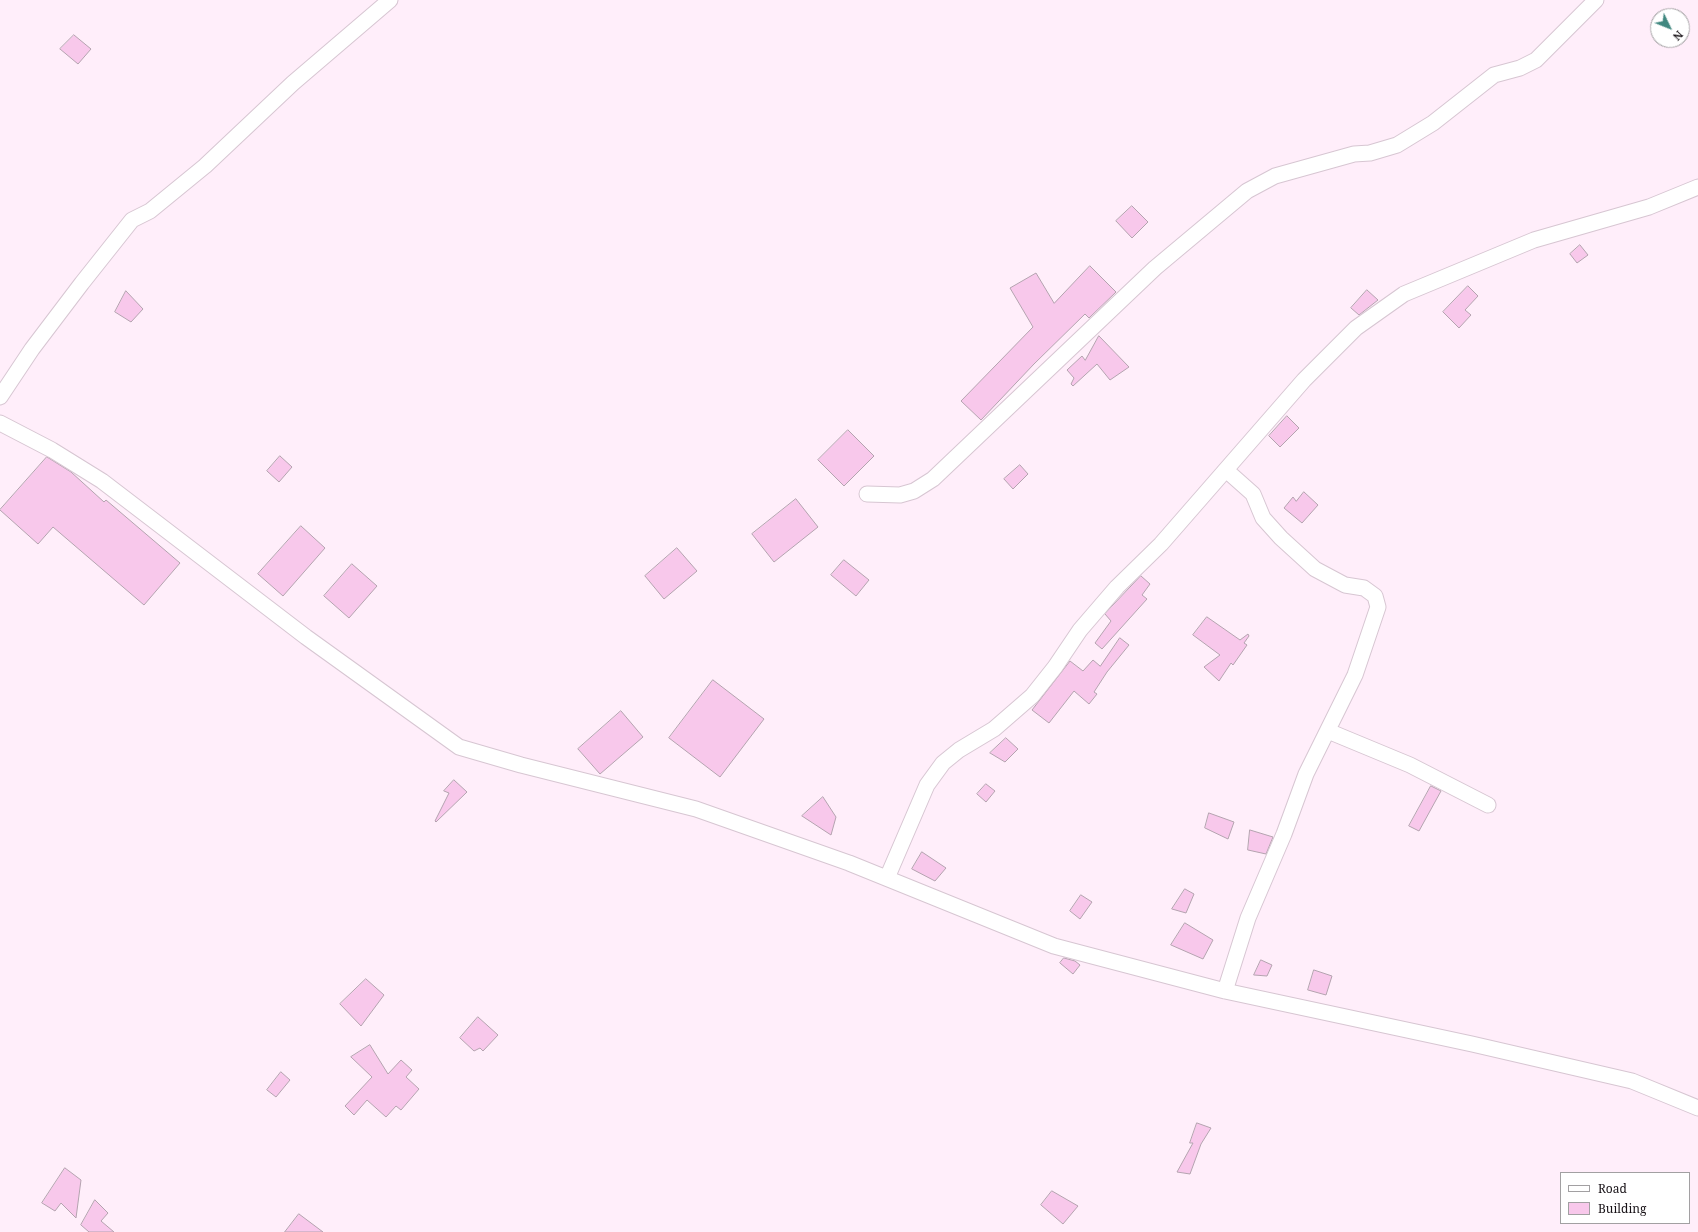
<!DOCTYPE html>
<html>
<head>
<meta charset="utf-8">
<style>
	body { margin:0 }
	#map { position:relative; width:1698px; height:1232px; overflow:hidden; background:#ffeefa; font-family:"Noto Serif",serif }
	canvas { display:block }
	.legend { position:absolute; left:1560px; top:1172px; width:130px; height:52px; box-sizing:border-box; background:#fff; border:1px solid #a2a0a2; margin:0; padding:5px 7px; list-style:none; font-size:12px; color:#171116 }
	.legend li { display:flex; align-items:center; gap:8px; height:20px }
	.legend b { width:20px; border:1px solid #a2a0a2 }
	.north { position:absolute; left:1650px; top:8px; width:40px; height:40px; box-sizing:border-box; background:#fff; border:1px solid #a2a0a2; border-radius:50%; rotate:133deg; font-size:11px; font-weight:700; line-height:16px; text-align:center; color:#171116 }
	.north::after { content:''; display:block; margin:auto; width:14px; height:18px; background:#418880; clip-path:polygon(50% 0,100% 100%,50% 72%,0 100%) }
</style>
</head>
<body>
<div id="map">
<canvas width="1698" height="1232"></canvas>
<ul class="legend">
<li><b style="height:5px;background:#fff"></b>Road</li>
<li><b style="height:11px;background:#f8c8eb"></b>Building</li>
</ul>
<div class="north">N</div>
</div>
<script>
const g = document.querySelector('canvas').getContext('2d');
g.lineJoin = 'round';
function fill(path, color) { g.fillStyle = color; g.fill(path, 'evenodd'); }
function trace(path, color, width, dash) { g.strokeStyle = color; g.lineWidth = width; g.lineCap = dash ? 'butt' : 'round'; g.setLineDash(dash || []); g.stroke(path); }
const building = new Path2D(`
	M 74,35 L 91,49 L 78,64 L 60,49 Z
	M 1132,206 L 1148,222 L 1132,238 L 1116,221 Z
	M 1580,245 L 1588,255 L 1577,263 L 1570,254 Z
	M 1090,266 L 1116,292 L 1089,318 L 1085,314 L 1034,364 L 981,420 L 961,401 L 1033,327 L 1010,288 L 1036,273 L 1054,303 Z
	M 1468,286 L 1478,296 L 1465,310 L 1471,315 L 1459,328 L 1443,312 Z
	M 1367,290 L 1378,300 L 1359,315 L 1351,308 Z
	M 126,291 L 143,309 L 131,322 L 115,312 Z
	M 1099,336 L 1129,367 L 1110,380 L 1097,364 L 1073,386 L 1071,384 L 1074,378 L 1067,370 L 1082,356 L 1085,360 Z
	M 1287,416 L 1299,428 L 1280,447 L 1269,436 Z
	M 848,430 L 874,456 L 844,486 L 818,460 Z
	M 280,456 L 292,467 L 279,482 L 267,471 Z
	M 47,457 L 71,472 L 104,502 L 106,500 L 180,563 L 144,605 L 53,527 L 38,544 L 0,510 Z
	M 1020,465 L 1028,474 L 1013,489 L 1004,479 Z
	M 1304,492 L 1318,505 L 1302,523 L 1284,508 L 1293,497 L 1296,501 Z
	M 796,499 L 818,527 L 774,562 L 752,534 Z
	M 301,526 L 325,548 L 283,596 L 258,574 Z
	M 677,548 L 697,571 L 664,599 L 645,576 Z
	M 844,560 L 869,580 L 856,596 L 831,575 Z
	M 352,564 L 377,586 L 349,618 L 324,596 Z
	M 1141,576 L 1150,584 L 1142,595 L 1147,599 L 1102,649 L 1095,643 L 1111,621 L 1105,614 Z
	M 1207,617 L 1240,640 L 1248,634 L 1249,636 L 1244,643 L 1247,645 L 1233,665 L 1231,663 L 1219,681 L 1204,667 L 1220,655 L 1193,635 Z
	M 1120,638 L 1129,645 L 1107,672 L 1094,692 L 1097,694 L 1089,704 L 1074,691 L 1049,723 L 1032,710 L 1070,661 L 1083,671 L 1093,660 L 1100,666 Z
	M 713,680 L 764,719 L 720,777 L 669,738 Z
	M 621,711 L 643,737 L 600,774 L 578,749 Z
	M 1006,738 L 1018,749 L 1005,762 L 990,753 Z
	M 454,780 L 467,792 L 436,822 L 435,821 L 449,793 L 444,791 Z
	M 986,784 L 995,791 L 986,802 L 977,794 Z
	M 1431,786 L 1441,791 L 1419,831 L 1409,826 Z
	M 823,797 L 836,817 L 831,835 L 802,816 Z
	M 1209,813 L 1234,822 L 1228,839 L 1205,828 Z
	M 1250,830 L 1273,837 L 1266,854 L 1248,850 Z
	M 922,852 L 946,868 L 935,881 L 912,869 Z
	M 1185,889 L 1194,894 L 1186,913 L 1172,909 Z
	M 1081,895 L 1092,902 L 1080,919 L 1070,911 Z
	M 1185,923 L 1213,940 L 1203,959 L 1171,945 Z
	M 1064,958 L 1075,961 L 1080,965 L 1073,974 L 1060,963 Z
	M 1261,960 L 1272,965 L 1267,976 L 1254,975 Z
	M 1314,970 L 1332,976 L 1326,995 L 1308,990 Z
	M 366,979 L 384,995 L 361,1026 L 340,1004 Z
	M 478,1017 L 498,1035 L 483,1051 L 480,1048 L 474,1051 L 460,1038 Z
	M 370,1045 L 388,1074 L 401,1060 L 412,1070 L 406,1077 L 419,1089 L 401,1110 L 396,1106 L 386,1117 L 367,1100 L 354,1115 L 345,1106 L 372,1077 L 351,1057 Z
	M 281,1072 L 290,1080 L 276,1097 L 267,1090 Z
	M 1197,1123 L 1211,1128 L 1201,1144 L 1190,1174 L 1177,1172 L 1193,1143 L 1190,1143 Z
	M 65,1168 L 81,1180 L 76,1218 L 61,1203 L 55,1211 L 42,1203 Z
	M 1052,1191 L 1078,1206 L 1063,1224 L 1041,1205 Z
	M 95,1200 L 108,1213 L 101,1221 L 114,1232 L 89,1232 L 81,1225 Z
	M 299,1214 L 323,1232 L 285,1232 Z`);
fill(building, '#f8c8eb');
trace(building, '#b4a3af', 1);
const minor = new Path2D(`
	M 0,397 L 32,349 L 82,283 L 132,220 L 150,211 L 205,166 L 293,83 L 390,0
	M 0,423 L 52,450 L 102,481 L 306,637 L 459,747 L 521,765 L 696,809 L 849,863 L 1054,946 L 1225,991 L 1472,1044 L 1632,1081 L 1698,1108
	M 867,494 L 900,495 L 914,491 L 933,479 L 1155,268 L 1247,191 L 1275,176 L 1354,154 L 1370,153 L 1397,145 L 1433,123 L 1494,75 L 1520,68 L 1536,60 L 1596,0
	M 1328,731 L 1410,765 L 1488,805
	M 887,878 L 927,785 L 943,763 L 959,750 L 994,729 L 1032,696 L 1055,667 L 1080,630 L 1117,587 L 1161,544 L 1304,380 L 1356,328 L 1404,294 L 1534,240 L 1649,207 L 1698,187
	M 1225,991 L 1248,918 L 1284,834 L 1306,774 L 1355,675 L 1378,607 L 1375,596 L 1364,588 L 1345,585 L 1315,569 L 1281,538 L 1263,518 L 1253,494 L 1226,470`);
trace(minor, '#d7c6d2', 17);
trace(minor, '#fff', 15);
</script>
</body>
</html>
